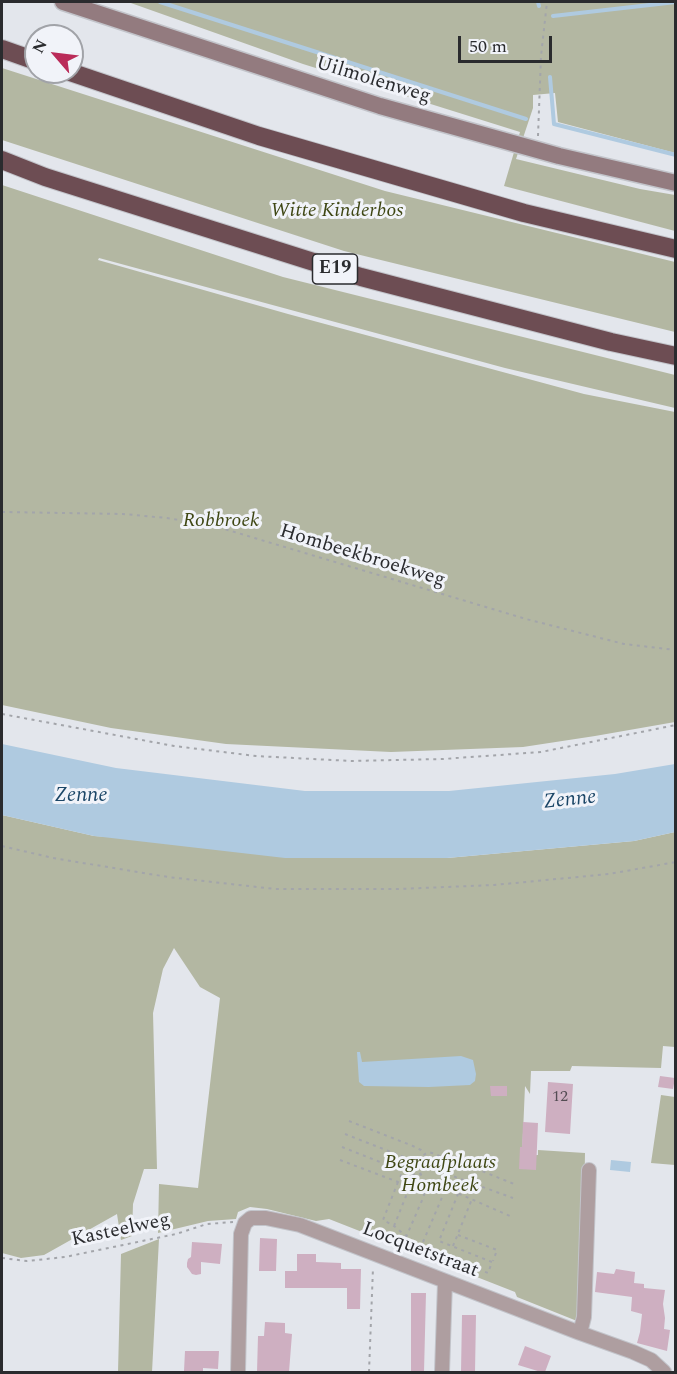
<!DOCTYPE html>
<html>
<head>
<meta charset="utf-8">
<style>
	body { margin:0 }
	#map { position:relative; width:677px; height:1374px; overflow:hidden; background:#e3e6ec; font-family:Spectral,serif }
	canvas { display:block }
	.frame { position:absolute; inset:0; border:3px solid #2a2b2e; pointer-events:none }
	.north { position:absolute; left:24px; top:24px; width:60px; height:60px; box-sizing:border-box; background:#f1f3f9; border:2px solid #a1a3a8; border-radius:50%; rotate:298deg; font-size:16px; font-weight:700; line-height:24px; text-align:center; color:#2a2b2e }
	.north::after { content:''; display:block; margin:auto; width:21px; height:27px; background:#ba2b59; clip-path:polygon(50% 0,100% 100%,50% 72%,0 100%) }
	.scale { position:absolute; left:458px; top:36px; width:94px; height:27px; box-sizing:border-box; border:3px solid #2a2b2e; border-top:0; padding-left:8px; font-size:18px; line-height:21px; white-space:nowrap; color:#2a2b2e; -webkit-text-stroke:4px #f1f3f9; paint-order:stroke }
</style>
</head>
<body>
<div id="map">
<canvas width="677" height="1374"></canvas>
<div class="frame"></div>
<div class="north">N</div>
<div class="scale">50 m</div>
</div>
<script>
const g = document.querySelector('canvas').getContext('2d');
g.lineJoin = 'round';
function fill(path, color) { g.fillStyle = color; g.fill(path, 'evenodd'); }
function trace(path, color, width, dash) { g.strokeStyle = color; g.lineWidth = width; g.lineCap = dash ? 'butt' : 'round'; g.setLineDash(dash || []); g.stroke(path); }
function drawText(font, color, halo, rows, align = 'center') {
  g.font = font + ' Spectral,serif'; g.lineWidth = 6; g.setLineDash([]); g.textBaseline = 'middle'; g.strokeStyle = halo; g.fillStyle = color; for (const [text, x, y, turn = 0] of rows) {
    g.save(); g.translate(x, y); g.rotate((+turn || 0) * Math.PI / 180); g.textAlign = isNaN(turn) ? turn : align; if (halo) g.strokeText(text, 0, 0); g.fillText(text, 0, 0); g.restore();
  }
}
fill(new Path2D(`
	M 128,2 L 675,2 L 675,153 L 558,122 L 555,93 L 533,95 L 533,108 L 516,159 L 640,189 L 675,195 L 675,231 L 504,186 L 520,132 L 303,64 Z
	M 2,68 L 385,191 L 675,262 L 675,332 L 344,251 L 2,140 Z
	M 2,185 L 283,277 L 675,375 L 675,408 L 505,368 L 99,258 L 98,260 L 288,314 L 584,394 L 675,412 L 675,722 L 595,736 L 523,747 L 391,752 L 226,744 L 111,728 L 2,705 Z
	M 2,815 L 94,836 L 447,858 L 634,841 L 675,832 L 675,1065 L 675,1047 L 663,1046 L 661,1068 L 572,1066 L 570,1071 L 531,1071 L 530,1094 L 525,1086 L 522,1156 L 538,1155 L 538,1150 L 585,1153 L 582,1323 L 517,1297 L 515,1292 L 329,1219 L 316,1221 L 267,1209 L 250,1207 L 238,1212 L 236,1219 L 208,1221 L 158,1233 L 159,1184 L 198,1188 L 220,998 L 200,987 L 174,948 L 163,969 L 153,1013 L 157,1169 L 144,1169 L 133,1204 L 132,1236 L 121,1240 L 117,1214 L 44,1255 L 21,1258 L 2,1253 Z
	M 661,1095 L 675,1097 L 675,1165 L 651,1163 Z
	M 159,1239 L 152,1372 L 118,1372 L 121,1254 Z`), '#b3b7a2');
fill(new Path2D(`
	M 2,744 L 116,768 L 305,791 L 449,791 L 615,774 L 675,764 L 675,832 L 634,841 L 447,858 L 285,858 L 94,836 L 2,815 Z
	M 357,1052 L 360,1052 L 362,1062 L 461,1056 L 473,1060 L 476,1074 L 475,1081 L 470,1085 L 429,1087 L 364,1086 L 359,1082 Z
	M 611,1160 L 631,1162 L 630,1172 L 610,1170 Z`), '#afcae0');
trace(new Path2D(`
	M 160,2 L 526,119
	M 538,2 L 539,6
	M 553,16 L 676,2
	M 550,77 L 554,124 L 676,155`), '#afcae0', 4);
fill(new Path2D(`
	M 660,1076 L 675,1078 L 673,1089 L 658,1087 Z
	M 548,1082 L 573,1084 L 570,1134 L 545,1132 Z
	M 490,1086 L 507,1086 L 507,1096 L 491,1096 Z
	M 523,1122 L 538,1123 L 536,1170 L 519,1169 L 520,1147 L 522,1147 Z
	M 260,1238 L 277,1239 L 276,1271 L 259,1271 Z
	M 192,1242 L 222,1244 L 220,1264 L 201,1262 L 201,1274 L 196,1275 L 192,1274 L 187,1267 L 187,1263 L 188,1259 L 191,1257 Z
	M 297,1254 L 316,1254 L 316,1262 L 341,1263 L 341,1269 L 361,1269 L 360,1309 L 347,1309 L 347,1288 L 285,1288 L 285,1271 L 297,1271 Z
	M 616,1269 L 635,1272 L 634,1283 L 644,1284 L 644,1288 L 665,1290 L 663,1304 L 665,1318 L 664,1329 L 670,1330 L 667,1351 L 637,1343 L 640,1332 L 642,1314 L 631,1311 L 632,1297 L 595,1292 L 597,1272 L 614,1274 Z
	M 411,1293 L 426,1293 L 424,1372 L 411,1372 Z
	M 462,1315 L 476,1315 L 475,1372 L 461,1372 Z
	M 265,1322 L 285,1323 L 285,1333 L 292,1334 L 289,1372 L 257,1372 L 258,1336 L 264,1336 Z
	M 525,1346 L 551,1356 L 545,1372 L 541,1372 L 518,1365 Z
	M 185,1351 L 219,1351 L 218,1369 L 203,1368 L 203,1372 L 184,1371 Z`), '#ceafc1');
const minor = new Path2D(`
	M 580,1333 L 584,1317 L 589,1170
	M 238,1372 L 241,1234 L 245,1223 L 251,1218 L 266,1218 L 300,1225 L 580,1333 L 633,1352 L 651,1360 L 664,1372
	M 442,1372 L 445,1282`);
const secondary = new Path2D(`
	M 63,2 L 380,106 L 559,156 L 676,183`);
const motorway = new Path2D(`
	M 2,49 L 36,61
	M 70,72 L 259,136 L 524,213 L 676,249
	M 2,160 L 45,177 L 361,277 L 611,342 L 676,356`);
trace(minor, '#c2c4ca', 16);
trace(secondary, '#c2c4ca', 19);
trace(motorway, '#c2c4ca', 20);
trace(new Path2D(`
	M 538,136 L 541,56 L 547,2
	M 2,512 L 123,514 L 167,518 L 211,525 L 526,619 L 624,644 L 676,650
	M 2,714 L 174,746 L 256,756 L 351,761 L 443,759 L 541,752 L 676,725
	M 2,846 L 53,858 L 168,877 L 275,889 L 398,889 L 494,885 L 609,874 L 676,862
	M 349,1121 L 413,1146 L 421,1150 L 425,1154
	M 345,1134 L 419,1163
	M 342,1147 L 408,1173 L 415,1175 L 420,1174
	M 340,1160 L 398,1182 L 403,1171
	M 447,1164 L 456,1162 L 462,1163 L 514,1184
	M 447,1174 L 513,1198
	M 398,1182 L 383,1220 L 394,1226 L 406,1236
	M 440,1183 L 441,1186 L 446,1188 L 510,1216
	M 394,1226 L 414,1176
	M 458,1235 L 497,1250 L 493,1261
	M 423,1242 L 446,1188
	M 453,1246 L 472,1199
	M 400,1251 L 423,1198 L 427,1184 C 418,1172 413,1161 428,1152 C 447,1156 452,1166 442,1183 L 427,1184
	M 436,1253 L 488,1273 L 492,1262 L 439,1241 L 458,1194
	M 2,1258 L 27,1261 L 65,1257 L 176,1234 L 207,1224 L 233,1222
	M 369,1372 L 373,1268`), '#a3a5aa', 2, [3, 4.5]);
trace(minor, '#ae9ea0', 14);
trace(secondary, '#937b7f', 16);
trace(motorway, '#6d4d53', 18);
drawText('16px', '#534c53', null, [
	["12",560,1098]
]);
for (const [x, y, w] of [
	[335,269,45]
]) { const box = new Path2D(); box.roundRect(x - w / 2, y - 15, w, 30, 4.5); g.fillStyle = '#f1f3f9'; g.fill(box); trace(box, '#2a2b2e', 1.5); }
drawText('bold 18px', '#2a2b2e', null, [
	["E19",335,269]
]);
drawText('20px', '#2a2b2e', '#f1f3f9', [
	["Uilmolenweg",373,81,17],
	["Hombeekbroekweg",362,557,17],
	["Kasteelweg",121,1231,-12],
	["Locquetstraat",420,1251,21]
]);
drawText('italic 20px', '#3f4714', '#f1f3f9', [
	["Witte Kinderbos",337,212],
	["Robbroek",221,522],
	["Begraafplaats",440,1164],
	["Hombeek",440,1187]
]);
drawText('italic 21px', '#1b4667', '#f1f3f9', [
	["Zenne",81,797],
	["Zenne",570,801,-6]
]);
</script>
</body>
</html>
